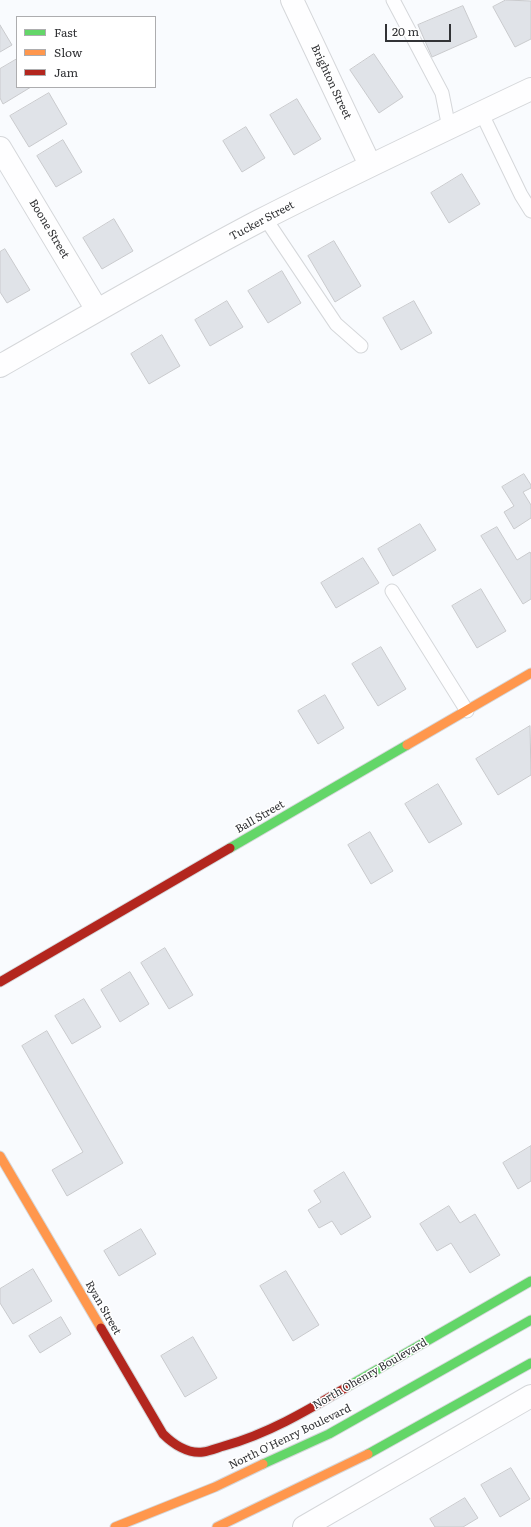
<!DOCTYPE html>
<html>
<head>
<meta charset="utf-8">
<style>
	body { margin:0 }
	#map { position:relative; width:531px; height:1527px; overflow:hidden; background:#f9fbfe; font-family:Literata,serif }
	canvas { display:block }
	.legend { position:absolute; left:16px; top:16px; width:140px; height:72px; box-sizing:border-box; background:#fff; border:1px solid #adadaf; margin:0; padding:5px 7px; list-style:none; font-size:12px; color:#323336 }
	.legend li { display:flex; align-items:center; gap:8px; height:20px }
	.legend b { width:20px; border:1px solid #adadaf }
	.scale { position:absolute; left:385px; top:24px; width:66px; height:18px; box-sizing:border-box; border:2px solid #323336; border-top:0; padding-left:5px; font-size:12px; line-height:14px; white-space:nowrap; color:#323336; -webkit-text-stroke:3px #fff; paint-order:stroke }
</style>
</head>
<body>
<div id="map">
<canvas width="531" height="1527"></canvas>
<ul class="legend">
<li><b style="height:5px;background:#63d668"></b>Fast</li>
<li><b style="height:5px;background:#ff974d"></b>Slow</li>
<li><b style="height:5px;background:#b3261e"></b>Jam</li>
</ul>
<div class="scale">20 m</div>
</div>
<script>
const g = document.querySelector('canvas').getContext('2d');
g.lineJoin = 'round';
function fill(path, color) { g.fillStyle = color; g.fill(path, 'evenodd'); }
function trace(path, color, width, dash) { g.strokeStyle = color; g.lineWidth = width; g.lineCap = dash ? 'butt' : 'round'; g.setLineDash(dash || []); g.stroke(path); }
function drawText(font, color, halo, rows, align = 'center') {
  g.font = font + ' Literata,serif'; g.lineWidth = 3; g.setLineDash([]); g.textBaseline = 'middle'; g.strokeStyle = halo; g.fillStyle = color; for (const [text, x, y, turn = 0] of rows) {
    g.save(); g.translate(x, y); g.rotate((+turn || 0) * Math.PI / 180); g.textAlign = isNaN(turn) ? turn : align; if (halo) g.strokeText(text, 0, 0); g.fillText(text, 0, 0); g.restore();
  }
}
const building = new Path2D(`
	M 506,0 L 531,1 L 531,39 L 515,47 L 493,7 Z
	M 463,6 L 477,37 L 432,57 L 418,25 Z
	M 0,25 L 12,45 L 0,52 Z
	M 374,54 L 403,97 L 379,113 L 350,70 Z
	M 17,59 L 17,87 L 31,87 L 3,104 L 0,98 L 0,69 Z
	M 49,93 L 67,124 L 29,147 L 10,116 Z
	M 297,99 L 321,139 L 294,155 L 270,115 Z
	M 246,127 L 265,158 L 242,172 L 223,141 Z
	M 63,140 L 82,172 L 56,187 L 37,156 Z
	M 462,174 L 480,204 L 449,223 L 431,193 Z
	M 114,219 L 133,251 L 102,269 L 83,238 Z
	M 334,241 L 361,286 L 335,302 L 308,256 Z
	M 5,249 L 30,290 L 7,303 L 0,292 L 0,252 Z
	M 282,271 L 301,303 L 268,323 L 248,291 Z
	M 227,301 L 243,327 L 210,346 L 195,320 Z
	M 414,301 L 432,333 L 401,350 L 383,318 Z
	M 162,335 L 180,366 L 149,384 L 131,354 Z
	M 524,474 L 531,485 L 531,488 L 523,492 L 531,505 L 531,518 L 514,529 L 504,512 L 514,506 L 502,487 Z
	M 420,524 L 436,550 L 393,576 L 378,549 Z
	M 497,527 L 517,560 L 530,552 L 531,554 L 531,599 L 523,604 L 481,536 Z
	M 363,558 L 379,583 L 336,608 L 321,583 Z
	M 481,589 L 506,631 L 477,648 L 452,606 Z
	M 381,647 L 406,689 L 378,706 L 352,664 Z
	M 325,695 L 344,728 L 318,744 L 298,711 Z
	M 530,726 L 531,775 L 498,795 L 476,759 Z
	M 438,784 L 462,824 L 429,843 L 405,804 Z
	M 370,832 L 393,871 L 371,884 L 348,845 Z
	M 165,948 L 193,995 L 169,1009 L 141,963 Z
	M 130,972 L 149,1004 L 120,1022 L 101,990 Z
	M 84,999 L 101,1027 L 72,1044 L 55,1016 Z
	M 47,1031 L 123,1163 L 67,1196 L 52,1170 L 83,1152 L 22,1046 Z
	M 531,1146 L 531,1181 L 518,1189 L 503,1163 Z
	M 344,1172 L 371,1217 L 341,1235 L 332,1221 L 319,1228 L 308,1210 L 321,1202 L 314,1191 Z
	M 449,1206 L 460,1223 L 475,1214 L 500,1255 L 470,1273 L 451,1243 L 437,1251 L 420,1224 Z
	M 141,1229 L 156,1254 L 119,1276 L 104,1251 Z
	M 33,1269 L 52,1301 L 13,1324 L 0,1303 L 0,1289 Z
	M 286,1271 L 319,1325 L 293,1341 L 260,1286 Z
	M 61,1317 L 71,1334 L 40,1353 L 29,1336 Z
	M 193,1337 L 217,1378 L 185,1397 L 161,1356 Z
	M 511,1468 L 530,1499 L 500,1517 L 481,1485 Z
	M 465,1498 L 478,1518 L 463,1527 L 435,1527 L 430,1519 Z`);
fill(building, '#e0e3e8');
trace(building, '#c9cacd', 1);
const lane = new Path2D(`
	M 393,0 L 442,93 L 449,128
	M 481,112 L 521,195 L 531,211
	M 265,218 L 336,324 L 361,346
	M 392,591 L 467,711`);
const street = new Path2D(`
	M 292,0 L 370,165
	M 0,148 L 97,310
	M 0,366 C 86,317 171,267 259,221 C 349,175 440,132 531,89
	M 304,1527 L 531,1396`);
const fast = new Path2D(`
	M 230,848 L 407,745
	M 347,1387 L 531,1281
	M 368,1454 L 531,1363
	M 263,1464 L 329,1434 L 531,1320`);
const slow = new Path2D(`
	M 407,745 L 531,673
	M 0,1156 L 101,1328
	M 115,1527 L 215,1487 L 263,1464
	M 217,1527 L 368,1454`);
const jam = new Path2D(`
	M 0,982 L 230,848
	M 101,1328 L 163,1434 C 173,1444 188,1454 203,1452 C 210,1451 217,1448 224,1446 C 268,1434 308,1410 347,1387`);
trace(lane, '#d5d7da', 15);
trace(street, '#d5d7da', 24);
trace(fast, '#d5d7da', 11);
trace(slow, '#d5d7da', 11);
trace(jam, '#d5d7da', 11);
trace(lane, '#fefeff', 13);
trace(street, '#fefeff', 22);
trace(fast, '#63d668', 9);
trace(slow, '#ff974d', 9);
trace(jam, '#b3261e', 9);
drawText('11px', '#323336', '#fff', [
	["Brighton Street",331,82,65],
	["Tucker Street",262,221,-28],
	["Boone Street",49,229,59],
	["Ball Street",260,817,-30],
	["Ryan Street",103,1308,60],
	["North Ohenry Boulevard",370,1374,-30],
	["North O'Henry Boulevard",290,1437,-26]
]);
</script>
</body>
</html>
